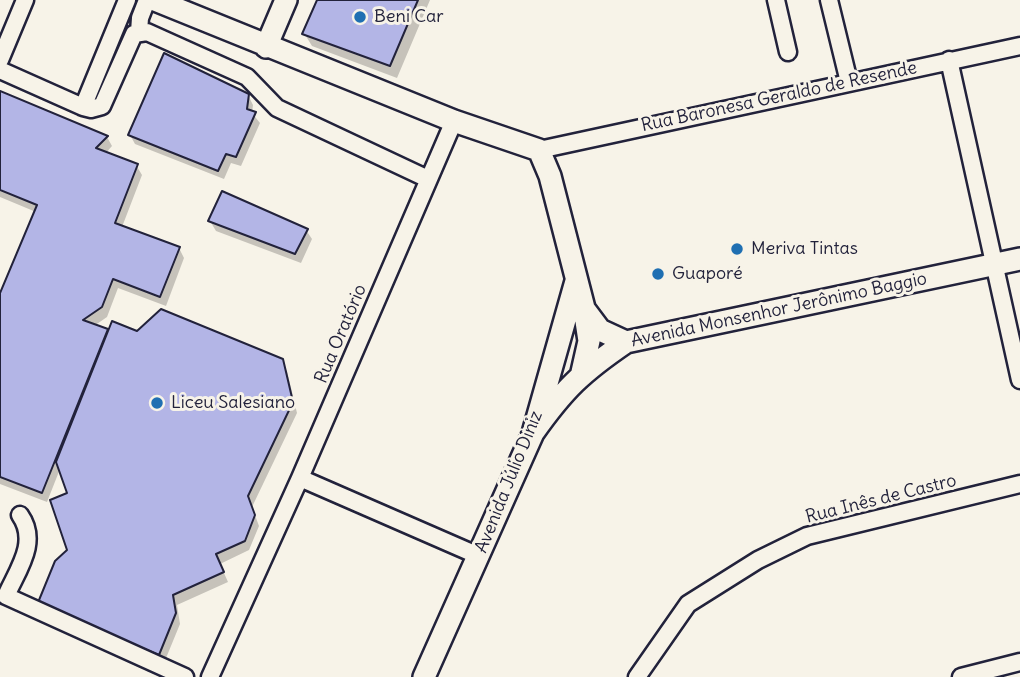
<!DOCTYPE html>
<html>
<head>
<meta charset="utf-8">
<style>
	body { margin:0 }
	canvas { display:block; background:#f7f3e8 }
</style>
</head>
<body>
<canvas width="1020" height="677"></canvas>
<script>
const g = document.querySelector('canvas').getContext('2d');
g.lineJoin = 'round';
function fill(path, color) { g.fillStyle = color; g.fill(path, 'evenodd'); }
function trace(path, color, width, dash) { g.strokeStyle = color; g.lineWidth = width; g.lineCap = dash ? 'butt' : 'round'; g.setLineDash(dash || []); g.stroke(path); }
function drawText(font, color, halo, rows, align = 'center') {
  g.font = font + ' Delius,sans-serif'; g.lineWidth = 6; g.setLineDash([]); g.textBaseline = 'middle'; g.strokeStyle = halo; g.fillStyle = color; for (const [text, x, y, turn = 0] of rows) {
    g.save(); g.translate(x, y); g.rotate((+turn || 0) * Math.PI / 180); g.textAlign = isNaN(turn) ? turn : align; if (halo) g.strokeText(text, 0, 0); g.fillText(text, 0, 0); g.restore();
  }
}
fill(new Path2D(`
	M 319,0 L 430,0 L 397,78 L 312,46 L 304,33 Z
	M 0,93 L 107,137 L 112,146 L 105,154 L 136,165 L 142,175 L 122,227 L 179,248 L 184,258 L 166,306 L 118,288 L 107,317 L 94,326 L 109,332 L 138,333 L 281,361 L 287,371 L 297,413 L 252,507 L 259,526 L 249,550 L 220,564 L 228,582 L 177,605 L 180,624 L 164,663 L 44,615 L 70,550 L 69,495 L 60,469 L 47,502 L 0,484 L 0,297 L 36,212 L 0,197 Z
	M 248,95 L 253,105 L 252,113 L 260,123 L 241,166 L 231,163 L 224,179 L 135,144 L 130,135 Z
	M 210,221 L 306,230 L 312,239 L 301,263 L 216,231 Z`), '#0003');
const building = new Path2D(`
	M 317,0 L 418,0 L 390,66 L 302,34 Z
	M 164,53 L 249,94 L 247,109 L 256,112 L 236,157 L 226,154 L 218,171 L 128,135 Z
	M 0,91 L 108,136 L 96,148 L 138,164 L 115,223 L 180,247 L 160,297 L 113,279 L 102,307 L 83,320 L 108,329 L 42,493 L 0,477 L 0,293 L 37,205 L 0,190 Z
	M 222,191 L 308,229 L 295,254 L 208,221 Z
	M 161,309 L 283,359 L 293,402 L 248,496 L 255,515 L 245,541 L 216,554 L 224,572 L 173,595 L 176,613 L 159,655 L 37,605 L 55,561 L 67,550 L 50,500 L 67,493 L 56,462 L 112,321 L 137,331 Z`);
fill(building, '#b3b5e6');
trace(building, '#22223b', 2);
const minor = new Path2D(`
	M 776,0 L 788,52
	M 829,0 L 849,82
	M 139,32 L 140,18 L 147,0
	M 0,60 L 25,0
	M 949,60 L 1020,380
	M 0,70 L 83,107 L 127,0
	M 83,107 L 91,109 L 102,106 L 134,34 L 147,32 L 247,77 L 277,108 L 428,179
	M 539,150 L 1020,46
	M 300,478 L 479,556
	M 20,515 C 39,542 18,569 6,596 L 185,677
	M 210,677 L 300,478 L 454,121
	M 637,677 L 688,604 L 758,560 L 807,536 L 1020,484
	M 961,677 L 1020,662`);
const major = new Path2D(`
	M 155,0 L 454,121 L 539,150 L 550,176 L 584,308 L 589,341 L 582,372
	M 266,47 L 286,0
	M 585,310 L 600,330 L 626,342
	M 533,433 C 564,389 582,372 626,342 L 1020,259
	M 424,677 L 533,433 L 576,281`);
trace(minor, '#22223b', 21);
trace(major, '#22223b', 26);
trace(minor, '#f7f3e8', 16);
trace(major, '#f7f3e8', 21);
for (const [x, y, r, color] of [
	[360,17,7,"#1f6fb2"],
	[737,249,7,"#1f6fb2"],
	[658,274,7,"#1f6fb2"],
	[157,403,7,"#1f6fb2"]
]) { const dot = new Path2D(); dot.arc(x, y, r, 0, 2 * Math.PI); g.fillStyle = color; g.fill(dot); trace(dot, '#f7f3e8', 2.5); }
drawText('18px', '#22223b', '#f7f3e8', [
	["Beni Car",374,17],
	["Meriva Tintas",751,249],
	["Guaporé",672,274],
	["Liceu Salesiano",171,403]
], 'left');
drawText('18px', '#22223b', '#f7f3e8', [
	["Rua Baronesa Geraldo de Resende",779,97,-12],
	["Avenida Monsenhor Jerônimo Baggio",779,310,-12],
	["Rua Oratório",341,334,-67],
	["Avenida Júlio Diniz",509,482,-68],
	["Rua Inês de Castro",881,499,-14]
]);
</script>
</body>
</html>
